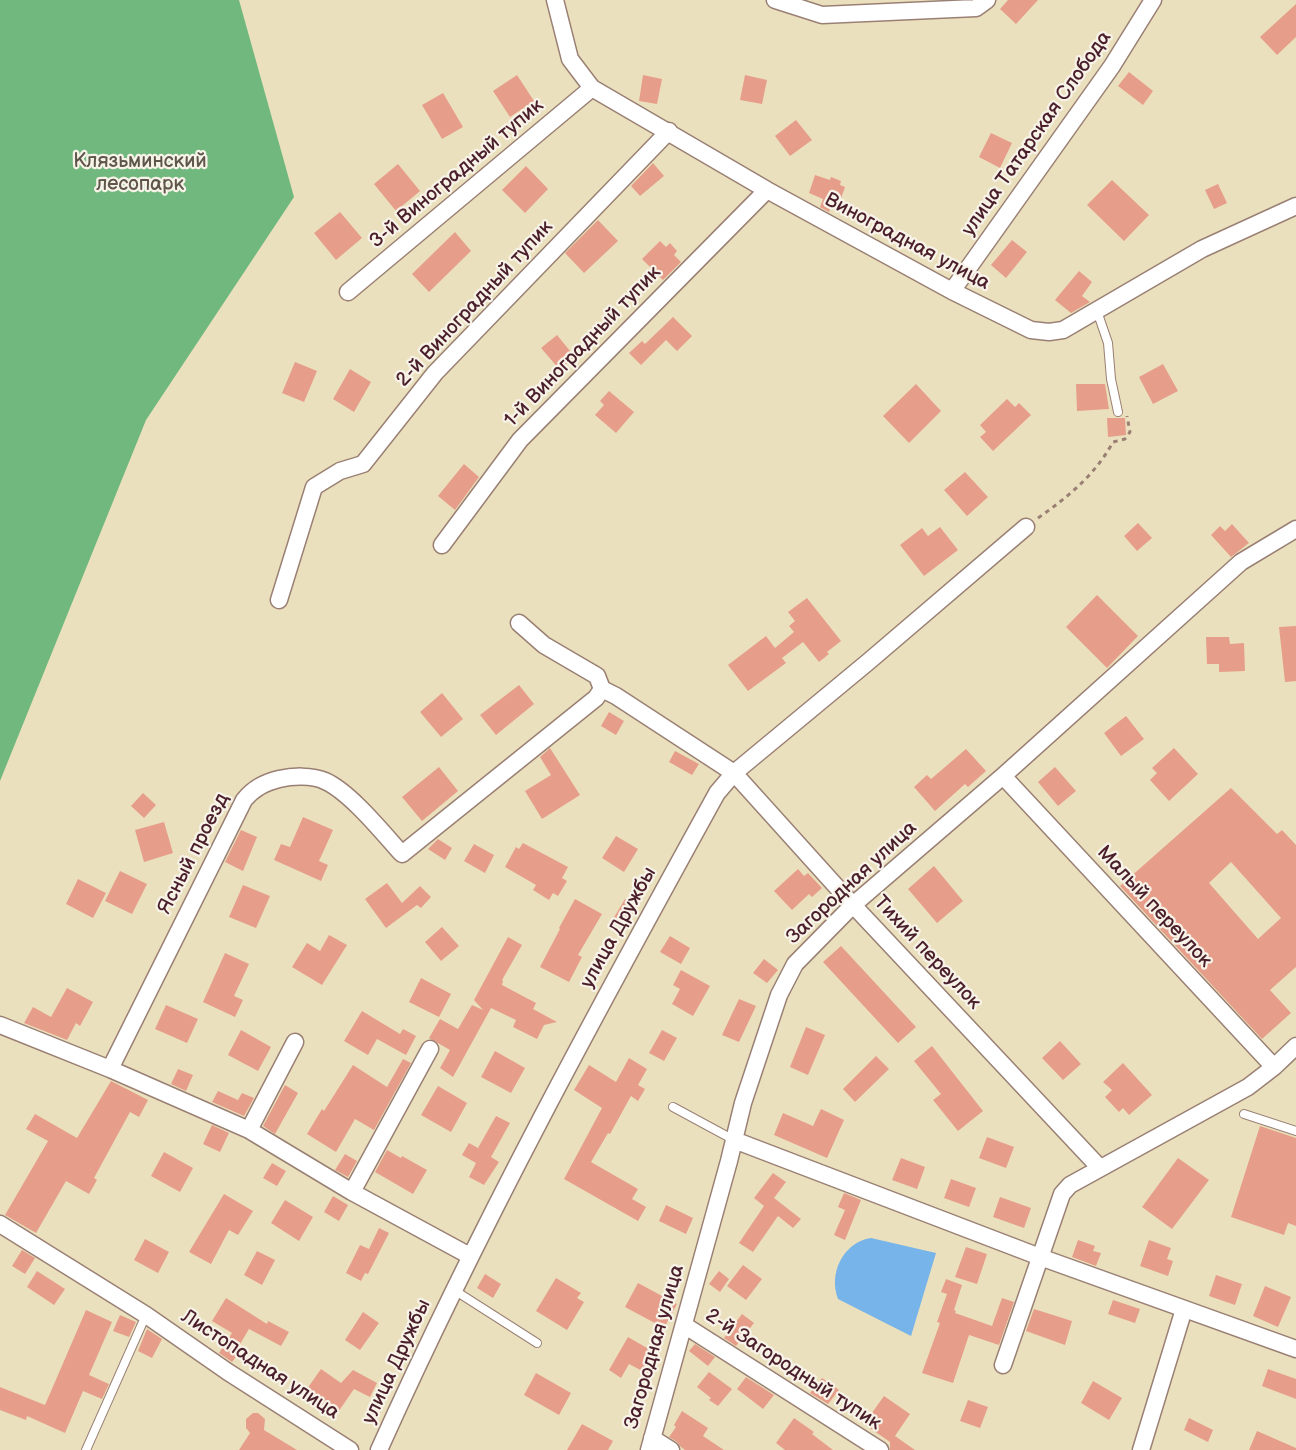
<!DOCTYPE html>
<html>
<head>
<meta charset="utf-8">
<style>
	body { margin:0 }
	canvas { display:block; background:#ebe0bd }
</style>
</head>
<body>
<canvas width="1296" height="1450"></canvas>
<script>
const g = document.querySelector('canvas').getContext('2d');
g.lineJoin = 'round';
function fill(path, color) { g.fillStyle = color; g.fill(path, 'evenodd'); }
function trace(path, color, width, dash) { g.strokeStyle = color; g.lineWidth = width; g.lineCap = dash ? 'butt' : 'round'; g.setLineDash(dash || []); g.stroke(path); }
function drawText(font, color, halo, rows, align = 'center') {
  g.font = font + ' "Balsamiq Sans",sans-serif'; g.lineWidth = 4.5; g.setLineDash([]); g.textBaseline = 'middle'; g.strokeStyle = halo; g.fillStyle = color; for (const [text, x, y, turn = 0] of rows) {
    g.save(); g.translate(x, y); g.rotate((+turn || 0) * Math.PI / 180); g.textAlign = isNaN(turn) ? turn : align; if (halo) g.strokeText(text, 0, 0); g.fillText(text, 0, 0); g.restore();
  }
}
fill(new Path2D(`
	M 0,0 L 239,0 L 294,197 L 146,420 L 0,781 Z`), '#70b87e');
fill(new Path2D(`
	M 871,1238 L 936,1253 L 911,1336 L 838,1299 C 828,1274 843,1242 871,1238 Z`), '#76b4e9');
fill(new Path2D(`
	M 1008,0 L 1038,0 L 1016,24 L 1000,9 Z
	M 1296,4 L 1296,37 L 1277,55 L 1260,37 Z
	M 1129,72 L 1153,91 L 1143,105 L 1118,86 Z
	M 517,75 L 534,101 L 510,117 L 493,91 Z
	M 643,75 L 662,79 L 657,104 L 639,101 Z
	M 745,75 L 767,80 L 762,104 L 740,100 Z
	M 443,93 L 463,127 L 442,139 L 422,105 Z
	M 796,120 L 812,140 L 790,156 L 775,136 Z
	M 991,133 L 1012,143 L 1000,168 L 979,157 Z
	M 653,163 L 664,176 L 640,196 L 631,186 Z
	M 398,164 L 420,191 L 396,211 L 374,184 Z
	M 526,166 L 548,189 L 525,213 L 502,190 Z
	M 815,175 L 830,180 L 831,177 L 841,181 L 840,185 L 845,187 L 839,204 L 833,202 L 829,212 L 820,207 L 823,199 L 809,193 Z
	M 1112,180 L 1149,215 L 1124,241 L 1087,205 Z
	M 1218,184 L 1227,203 L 1214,209 L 1205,190 Z
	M 340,212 L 362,238 L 336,260 L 314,233 Z
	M 598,220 L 618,241 L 584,273 L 565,253 Z
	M 455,232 L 471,251 L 429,292 L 412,274 Z
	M 1012,240 L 1027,252 L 1006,278 L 991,265 Z
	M 660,241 L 666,247 L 670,243 L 677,251 L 674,255 L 681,262 L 663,280 L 642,259 Z
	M 1079,271 L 1092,282 L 1082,296 L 1090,302 L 1071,313 L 1055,300 Z
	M 673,317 L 692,336 L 677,351 L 666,340 L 641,365 L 629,353 L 642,341 L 645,344 Z
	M 557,335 L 575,357 L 560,370 L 541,348 Z
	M 295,362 L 317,371 L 304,402 L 282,393 Z
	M 1163,364 L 1178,391 L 1153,404 L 1139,377 Z
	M 350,369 L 371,382 L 354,412 L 333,399 Z
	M 916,384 L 941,411 L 909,443 L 883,416 Z
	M 1076,384 L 1105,384 L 1109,409 L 1077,411 Z
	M 609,391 L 634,412 L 616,433 L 595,415 L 604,405 L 600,401 Z
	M 1007,399 L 1015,407 L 1019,403 L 1031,415 L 993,451 L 980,437 L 986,432 L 980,425 Z
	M 1107,418 L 1125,418 L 1126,435 L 1108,437 Z
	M 464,464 L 479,477 L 455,510 L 438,496 Z
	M 965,472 L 988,497 L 967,516 L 944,490 Z
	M 1138,523 L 1152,538 L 1137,551 L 1124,536 Z
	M 1232,524 L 1249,543 L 1231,557 L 1211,535 L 1220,526 L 1225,531 Z
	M 940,527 L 958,550 L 924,576 L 900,545 L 922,528 L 928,536 Z
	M 1097,595 L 1138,636 L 1107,668 L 1066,627 Z
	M 807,598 L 841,641 L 827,652 L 829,654 L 819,662 L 803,642 L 782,658 L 786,663 L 748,691 L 728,665 L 766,636 L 775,648 L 794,632 L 789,626 L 795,621 L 788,612 Z
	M 1296,626 L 1296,681 L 1285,682 L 1279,627 Z
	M 1206,637 L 1229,637 L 1230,644 L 1244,643 L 1245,671 L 1219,672 L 1219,664 L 1207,664 Z
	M 519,685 L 534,704 L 496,735 L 480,715 Z
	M 442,693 L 463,719 L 441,737 L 420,712 Z
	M 609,712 L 624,721 L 616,735 L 601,726 Z
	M 1126,716 L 1144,739 L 1121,756 L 1104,733 Z
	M 550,748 L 580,795 L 542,819 L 525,791 L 551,775 L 540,757 Z
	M 1174,748 L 1198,774 L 1169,801 L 1150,780 L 1157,773 L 1152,768 Z
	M 966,749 L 986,771 L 968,787 L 965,784 L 935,811 L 914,787 L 927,775 L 931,779 Z
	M 675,751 L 699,764 L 692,775 L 669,762 Z
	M 439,767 L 458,791 L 422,821 L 402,797 Z
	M 1055,767 L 1076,791 L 1058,806 L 1038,782 Z
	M 1231,788 L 1277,834 L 1282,830 L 1296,845 L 1296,967 L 1270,990 L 1291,1013 L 1262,1039 L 1120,886 ZM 1231,862 L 1281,918 L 1258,939 L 1209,883 Z
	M 143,793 L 156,805 L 144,818 L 131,806 Z
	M 303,817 L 333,830 L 319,861 L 328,865 L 321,881 L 274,860 L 281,844 L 290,847 Z
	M 164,822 L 173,853 L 144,862 L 135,830 Z
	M 241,830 L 257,837 L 243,871 L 225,862 Z
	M 616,836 L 638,849 L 624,872 L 602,858 Z
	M 438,839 L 452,848 L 445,860 L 428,849 Z
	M 523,843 L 568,867 L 562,878 L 567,881 L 558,896 L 553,893 L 549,900 L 533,890 L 536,885 L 505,867 L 516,847 L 519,849 Z
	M 474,844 L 494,855 L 485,873 L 464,861 Z
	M 934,866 L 963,901 L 937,923 L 908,889 Z
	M 798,869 L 804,876 L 808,873 L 822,888 L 812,897 L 809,894 L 792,910 L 774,891 Z
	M 120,871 L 147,884 L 132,914 L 105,901 Z
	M 78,879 L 106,893 L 93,918 L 66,904 Z
	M 387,883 L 402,903 L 420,886 L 431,897 L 421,908 L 417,905 L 386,928 L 365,899 Z
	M 243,885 L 270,896 L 256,928 L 229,917 Z
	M 575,899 L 602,914 L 578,955 L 582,957 L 569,982 L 540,967 L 560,929 L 559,928 Z
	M 625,899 L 638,906 L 626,926 L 613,919 Z
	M 442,927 L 459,946 L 441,961 L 425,942 Z
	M 329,935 L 347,945 L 322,985 L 292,967 L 307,943 L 320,951 Z
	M 670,936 L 690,948 L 681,964 L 660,952 Z
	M 508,937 L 522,945 L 502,980 L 503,981 L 502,985 L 536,1003 L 533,1009 L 557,1022 L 544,1025 L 537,1039 L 513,1027 L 516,1020 L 491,1008 L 453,1077 L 440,1068 L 450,1050 L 429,1038 L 440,1019 L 458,1029 L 472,1005 L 483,1010 L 474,1000 Z
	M 841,946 L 916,1027 L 898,1043 L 823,962 Z
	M 225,953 L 249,964 L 234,996 L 243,1000 L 235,1017 L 203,1002 Z
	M 764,959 L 778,970 L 767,983 L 753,973 Z
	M 681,970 L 710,986 L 693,1016 L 672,1004 L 680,989 L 673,985 Z
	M 421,978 L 451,994 L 439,1017 L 409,1002 Z
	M 67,988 L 93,1002 L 80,1026 L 76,1023 L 67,1040 L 24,1023 L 33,1007 L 51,1017 Z
	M 739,999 L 756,1006 L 739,1042 L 722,1035 Z
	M 166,1005 L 198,1019 L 187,1043 L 155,1029 Z
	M 362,1011 L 400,1034 L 403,1029 L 416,1036 L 406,1055 L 377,1039 L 368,1055 L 344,1041 Z
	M 806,1027 L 825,1035 L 808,1075 L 790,1067 Z
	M 241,1030 L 271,1047 L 258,1071 L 228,1055 Z
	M 662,1030 L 677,1038 L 664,1061 L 649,1053 Z
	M 1060,1041 L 1081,1064 L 1063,1080 L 1042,1058 Z
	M 932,1046 L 983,1111 L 958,1131 L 933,1100 L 941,1094 L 914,1061 Z
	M 495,1051 L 525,1068 L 511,1093 L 481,1077 Z
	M 876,1056 L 889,1069 L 855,1102 L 843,1089 Z
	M 629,1058 L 647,1069 L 638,1085 L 645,1089 L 638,1101 L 631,1096 L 610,1134 L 608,1133 L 591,1162 L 638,1189 L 632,1199 L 646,1207 L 638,1221 L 564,1179 L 602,1108 L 574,1090 L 589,1065 L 616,1082 Z
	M 403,1059 L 411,1063 L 374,1130 L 355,1119 L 336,1152 L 307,1134 L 322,1109 L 324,1111 L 353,1065 L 387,1087 Z
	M 1123,1063 L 1152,1095 L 1129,1115 L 1123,1108 L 1119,1112 L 1105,1097 L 1112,1090 L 1103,1082 Z
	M 178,1069 L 193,1075 L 186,1091 L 171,1084 Z
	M 111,1081 L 148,1100 L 139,1117 L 130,1112 L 94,1178 L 97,1180 L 89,1194 L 66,1181 L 36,1233 L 5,1215 L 48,1141 L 26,1129 L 35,1114 L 77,1138 Z
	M 285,1085 L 298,1093 L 275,1134 L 263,1126 Z
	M 438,1086 L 467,1103 L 451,1132 L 421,1115 Z
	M 218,1091 L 238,1100 L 242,1093 L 254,1098 L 244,1116 L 212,1102 Z
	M 821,1109 L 844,1120 L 827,1158 L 774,1135 L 783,1113 L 813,1126 Z
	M 496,1116 L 510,1123 L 491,1157 L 499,1162 L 484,1185 L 469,1177 L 476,1163 L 462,1155 L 469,1143 L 478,1148 Z
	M 212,1125 L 229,1133 L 220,1152 L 203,1144 Z
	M 1260,1126 L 1296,1138 L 1296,1226 L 1288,1223 L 1284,1235 L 1231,1217 Z
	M 987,1137 L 1014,1147 L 1006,1168 L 979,1158 Z
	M 387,1150 L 401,1158 L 402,1156 L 427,1170 L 413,1194 L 375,1172 Z
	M 164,1152 L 193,1168 L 180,1192 L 151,1176 Z
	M 345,1154 L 357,1161 L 348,1177 L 335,1170 Z
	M 901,1158 L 925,1167 L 917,1189 L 892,1180 Z
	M 1178,1158 L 1209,1180 L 1172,1229 L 1142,1207 Z
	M 272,1163 L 286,1171 L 277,1186 L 263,1178 Z
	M 773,1173 L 786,1182 L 774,1198 L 801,1219 L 793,1228 L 778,1216 L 753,1252 L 739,1243 L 764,1206 L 754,1198 Z
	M 951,1179 L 976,1188 L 969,1207 L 944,1198 Z
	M 844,1193 L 861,1200 L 845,1240 L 834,1235 L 845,1210 L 838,1207 Z
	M 224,1194 L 253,1211 L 238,1235 L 229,1230 L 211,1264 L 189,1252 Z
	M 333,1196 L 348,1205 L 339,1221 L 324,1212 Z
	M 1000,1197 L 1031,1208 L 1024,1228 L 993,1217 Z
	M 285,1200 L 313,1217 L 299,1241 L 271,1223 Z
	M 666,1205 L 693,1218 L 686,1234 L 659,1221 Z
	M 379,1228 L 389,1233 L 368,1274 L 365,1273 L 361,1281 L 346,1273 L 360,1245 L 369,1249 Z
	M 145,1239 L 169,1252 L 158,1273 L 134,1260 Z
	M 1078,1240 L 1095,1246 L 1093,1251 L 1101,1253 L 1096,1266 L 1072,1257 Z
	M 1149,1240 L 1171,1248 L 1167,1259 L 1173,1261 L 1168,1276 L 1140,1266 Z
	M 966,1247 L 987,1254 L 977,1284 L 955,1277 Z
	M 22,1250 L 35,1258 L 25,1274 L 12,1266 Z
	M 257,1251 L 275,1260 L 262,1285 L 244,1275 Z
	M 743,1265 L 762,1279 L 746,1300 L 727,1286 Z
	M 37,1271 L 65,1289 L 54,1305 L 27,1287 Z
	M 719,1271 L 729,1279 L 720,1292 L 709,1284 Z
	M 485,1274 L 501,1284 L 493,1298 L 477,1288 Z
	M 1216,1275 L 1242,1284 L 1235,1305 L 1209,1296 Z
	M 556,1278 L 581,1293 L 577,1298 L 584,1302 L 567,1330 L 536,1311 Z
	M 946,1279 L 962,1285 L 954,1310 L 956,1311 L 955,1313 L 992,1326 L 1002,1298 L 1014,1302 L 999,1345 L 969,1335 L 953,1383 L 922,1373 L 940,1323 L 937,1322 L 947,1294 L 941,1292 Z
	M 638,1283 L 677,1304 L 664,1328 L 625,1307 Z
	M 1265,1286 L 1291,1297 L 1278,1327 L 1253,1316 Z
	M 226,1298 L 267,1324 L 268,1321 L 289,1332 L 281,1346 L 249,1329 L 236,1351 L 239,1353 L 232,1362 L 219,1353 L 232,1333 L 212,1321 Z
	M 1113,1300 L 1140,1309 L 1135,1323 L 1108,1314 Z
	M 1034,1309 L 1072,1321 L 1065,1345 L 1026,1331 Z
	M 86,1310 L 112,1322 L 89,1375 L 109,1384 L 102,1399 L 83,1391 L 65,1433 L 27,1416 L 26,1420 L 0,1410 L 0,1387 L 45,1405 Z
	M 363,1312 L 379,1323 L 360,1350 L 345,1340 Z
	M 742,1314 L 754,1323 L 736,1346 L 724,1338 Z
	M 120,1315 L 136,1322 L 129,1337 L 113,1331 Z
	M 147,1329 L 162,1339 L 152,1358 L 138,1351 Z
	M 628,1337 L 659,1355 L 648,1374 L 629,1364 L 621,1378 L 609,1370 Z
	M 695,1344 L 715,1357 L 708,1366 L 689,1351 Z
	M 321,1369 L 341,1383 L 353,1370 L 377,1383 L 370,1397 L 354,1389 L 334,1418 L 302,1396 Z
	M 1268,1369 L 1296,1379 L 1296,1399 L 1262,1386 Z
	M 709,1372 L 732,1389 L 718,1406 L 709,1400 L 711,1398 L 697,1387 Z
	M 536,1373 L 571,1393 L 559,1415 L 524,1395 Z
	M 746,1377 L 774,1395 L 763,1409 L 737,1389 Z
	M 822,1378 L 839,1390 L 828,1404 L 810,1393 Z
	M 1093,1381 L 1122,1398 L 1109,1420 L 1081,1403 Z
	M 884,1396 L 910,1414 L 895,1436 L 915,1450 L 890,1450 L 890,1442 L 864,1424 Z
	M 968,1400 L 988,1407 L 980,1428 L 960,1421 Z
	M 682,1411 L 708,1428 L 703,1436 L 724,1450 L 685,1450 L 681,1447 L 677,1442 L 669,1437 L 676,1427 L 674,1425 Z
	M 253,1413 L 258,1413 L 265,1419 L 264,1430 L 297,1450 L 239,1450 L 250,1433 L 246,1428 L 246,1419 Z
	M 794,1418 L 814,1432 L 812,1434 L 833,1450 L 785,1450 L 776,1443 Z
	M 1189,1418 L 1213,1430 L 1208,1442 L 1184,1430 Z
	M 582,1424 L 613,1441 L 608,1450 L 567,1450 Z
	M 1257,1431 L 1296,1448 L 1296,1450 L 1249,1450 Z`), '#e69e8a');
const service = new Path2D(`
	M 1097,311 L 1108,343 L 1111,379 L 1118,412
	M 673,1107 L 734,1140
	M 1244,1114 L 1296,1131
	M 454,1290 L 537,1343
	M 86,1450 L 146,1315`);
const minor = new Path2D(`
	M 555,0 L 570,59 L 592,88 L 767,190 L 952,291 L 1031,330 L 1049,332 L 1063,330 L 1202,249 L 1296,206
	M 775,0 L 822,15 L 976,8 L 987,0
	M 952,291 L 1112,66 L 1153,0
	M 348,292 L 592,88
	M 442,545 L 520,440 L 767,190
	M 279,600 L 314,487 L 340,471 L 363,464 L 435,373 L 669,131
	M 602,689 L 616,696 L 734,773 L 853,905 L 1100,1168
	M 1003,776 L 1274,1067
	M 0,1025 L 110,1069
	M 249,1130 L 295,1042
	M 734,1140 L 1040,1257 L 1296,1349
	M 352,1192 L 430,1049
	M 0,1224 L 146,1315 L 228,1372 L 350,1450
	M 470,1256 L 352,1192 L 249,1130 L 110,1069 L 244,800 C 254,788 264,783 279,779 C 292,776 312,775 325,781 C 350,792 383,833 402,854 L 596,698 L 602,689 L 597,676 L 544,645 L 519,623
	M 684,1325 L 880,1450
	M 1003,1365 L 1062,1194 L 1070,1185 L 1248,1087 L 1274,1067 L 1296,1046
	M 652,1438 L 671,1450
	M 379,1450 C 480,1225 598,1009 717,793 L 734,773 L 868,662 L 1026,527
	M 649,1450 L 729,1161 L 743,1103 L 779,995 L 795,964 L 853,905 L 1003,776 L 1241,562 L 1296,529
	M 1141,1450 L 1184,1309`);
trace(service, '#9a8074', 10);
trace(minor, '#9a8074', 19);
trace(new Path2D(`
	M 1038,518 C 1068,497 1095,475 1113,442 L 1125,439 L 1130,432 L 1127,416`), '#9a8074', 3, [4.5, 4.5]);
trace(service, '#fff', 8);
trace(minor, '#fff', 16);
drawText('20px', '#4a1f2b', '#f7f3e8', [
	["улица Татарская Слобода",1037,134,-55],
	["3-й Виноградный тупик",457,174,-40],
	["Виноградная улица",907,242,28],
	["2-й Виноградный тупик",475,304,-47],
	["1-й Виноградный тупик",583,347,-46],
	["Ясный проезд",194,854,-63],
	["Загородная улица",852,883,-43],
	["Малый переулок",1154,907,47],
	["улица Дружбы",619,928,-61],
	["Тихий переулок",927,953,47],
	["Загородная улица",655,1347,-74],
	["улица Дружбы",397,1362,-65],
	["Листопадная улица",260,1365,33],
	["2-й Загородный тупик",793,1370,33]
]);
drawText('20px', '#5e564b', '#f7f3e8', [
	["Клязьминский",140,162],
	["лесопарк",140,185]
]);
</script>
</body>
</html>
